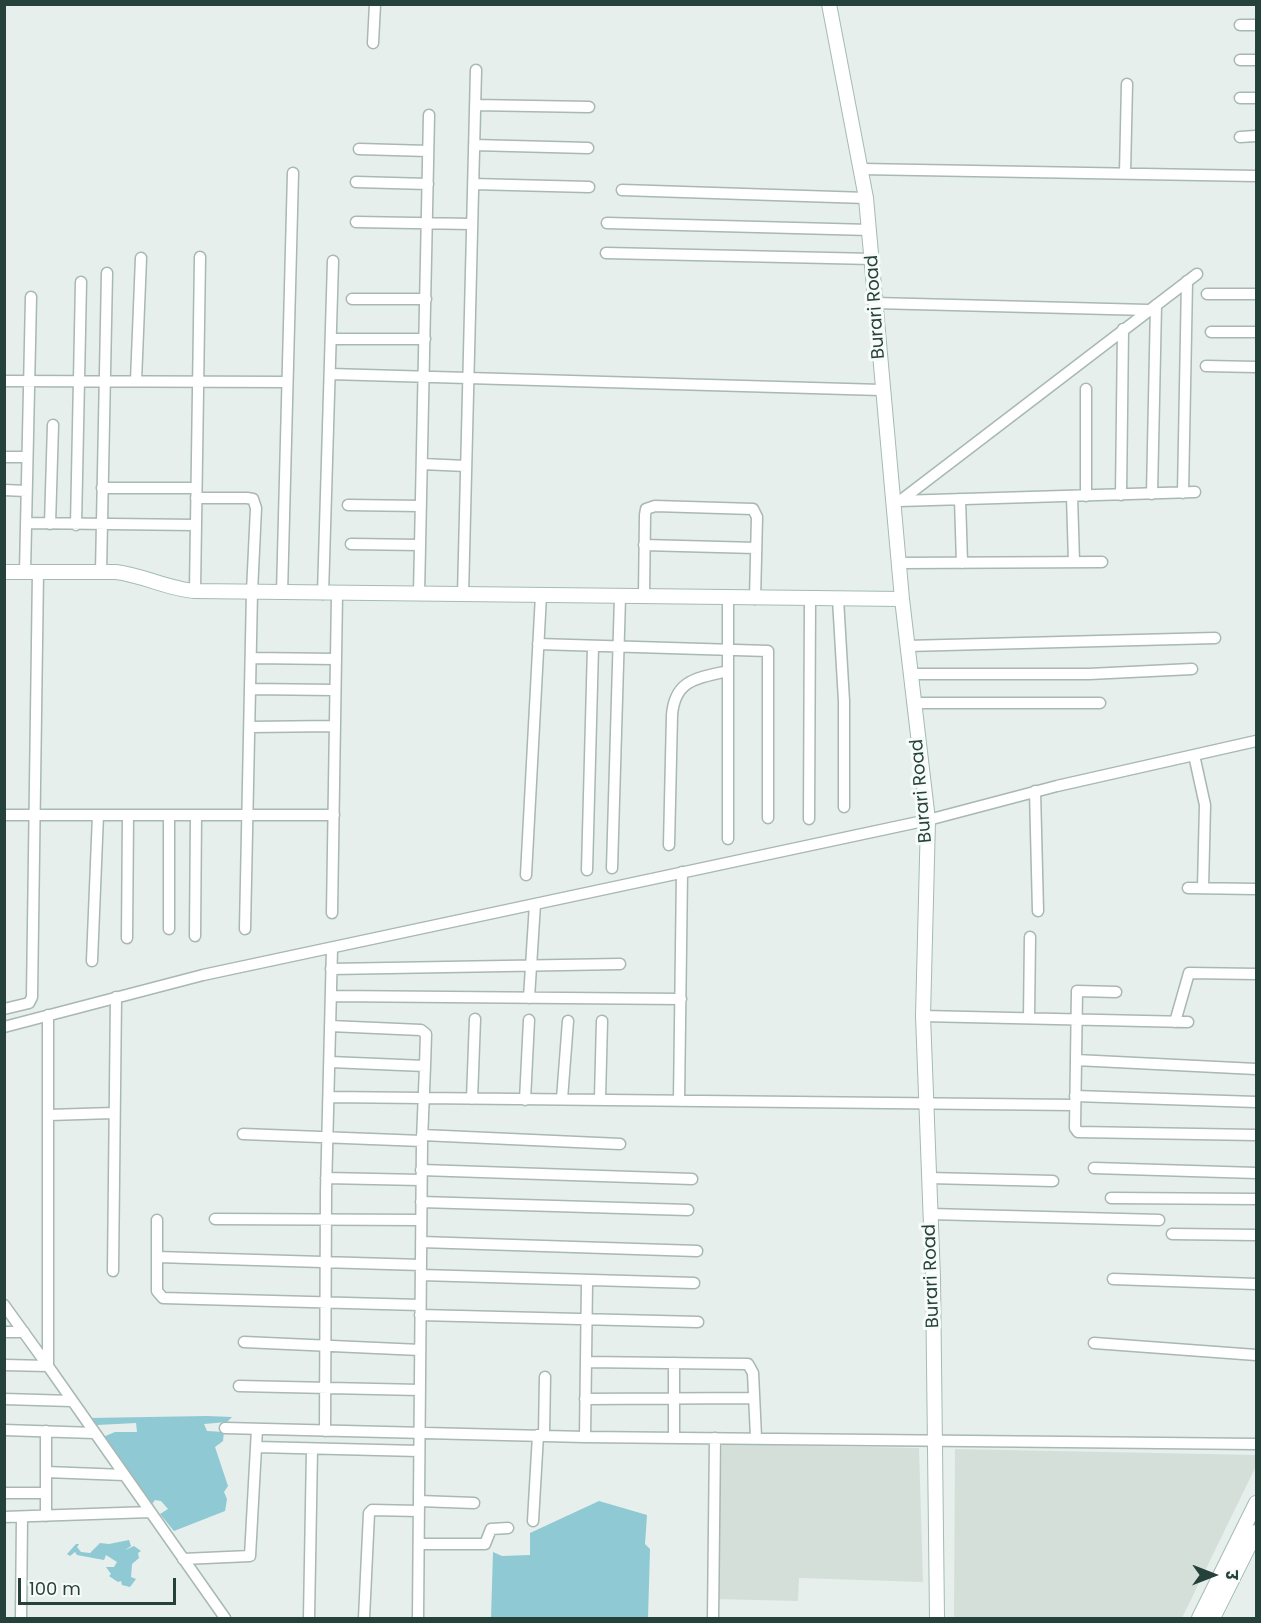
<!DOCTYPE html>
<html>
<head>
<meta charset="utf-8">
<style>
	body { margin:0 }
	#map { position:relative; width:1261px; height:1623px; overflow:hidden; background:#e6efeb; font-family:Poppins,"Noto Sans Devanagari",sans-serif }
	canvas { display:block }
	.frame { position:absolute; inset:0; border:6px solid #24423a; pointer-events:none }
	.north { position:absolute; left:1183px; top:1545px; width:60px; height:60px; -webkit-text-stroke:4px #f7fbf9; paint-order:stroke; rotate:90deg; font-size:16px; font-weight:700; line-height:24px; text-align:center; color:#24423a }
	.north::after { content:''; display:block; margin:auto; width:21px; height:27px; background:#24423a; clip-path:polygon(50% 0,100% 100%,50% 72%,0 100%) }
	.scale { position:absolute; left:18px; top:1578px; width:158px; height:27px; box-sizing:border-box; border:3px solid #24423a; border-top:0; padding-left:8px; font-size:18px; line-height:21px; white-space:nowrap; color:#24423a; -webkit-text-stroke:4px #f7fbf9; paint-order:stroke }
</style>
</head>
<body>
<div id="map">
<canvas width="1261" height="1623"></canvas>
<div class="frame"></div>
<div class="north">उ</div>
<div class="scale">100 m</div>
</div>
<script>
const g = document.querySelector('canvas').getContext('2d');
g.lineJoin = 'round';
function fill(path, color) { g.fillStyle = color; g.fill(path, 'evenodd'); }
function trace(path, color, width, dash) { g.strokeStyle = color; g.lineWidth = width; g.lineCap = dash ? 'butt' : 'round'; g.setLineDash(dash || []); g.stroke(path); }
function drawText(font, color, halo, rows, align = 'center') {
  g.font = font + ' Poppins,sans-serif'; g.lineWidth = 6; g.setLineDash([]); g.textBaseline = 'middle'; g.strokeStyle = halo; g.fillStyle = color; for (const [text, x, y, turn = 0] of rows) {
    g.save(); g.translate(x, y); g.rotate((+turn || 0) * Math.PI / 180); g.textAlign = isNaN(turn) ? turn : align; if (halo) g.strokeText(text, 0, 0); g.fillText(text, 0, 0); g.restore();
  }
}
fill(new Path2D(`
	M 722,1444 L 919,1448 L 923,1582 L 799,1578 L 798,1601 L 716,1599 Z
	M 955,1449 L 1256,1455 L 1256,1466 L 1182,1618 L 954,1618 Z`), '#d4dfda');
fill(new Path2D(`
	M 207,1416 L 232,1417 L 227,1422 L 204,1424 L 207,1431 L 224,1432 L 223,1441 L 215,1447 L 228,1486 L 224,1492 L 227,1499 L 225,1511 L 174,1531 L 160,1514 L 168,1509 L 161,1501 L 155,1500 L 152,1504 L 103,1437 L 115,1432 L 137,1432 L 136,1423 L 97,1425 L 90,1418 Z
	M 599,1501 L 647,1515 L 645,1544 L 650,1549 L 648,1618 L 491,1618 L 493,1552 L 502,1556 L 530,1555 L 530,1533 Z
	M 129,1540 L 131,1546 L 125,1550 L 134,1546 L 141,1551 L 138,1553 L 139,1558 L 132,1564 L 131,1577 L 136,1579 L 130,1587 L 122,1585 L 121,1581 L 118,1582 L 109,1576 L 111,1574 L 106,1567 L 114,1567 L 117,1562 L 106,1555 L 104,1560 L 77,1555 L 75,1552 L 70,1556 L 67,1554 L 76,1544 L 79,1544 L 77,1547 L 81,1552 L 90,1553 L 100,1543 L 109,1544 Z`), '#8ec9d4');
const street = new Path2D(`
	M 1240,25 L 1256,25
	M 373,43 L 375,4
	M 1240,60 L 1256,60
	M 1240,98 L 1256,98
	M 475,105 L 589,107
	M 1240,137 L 1256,136
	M 474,145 L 588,148
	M 359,149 L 428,151
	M 861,169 L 1256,176
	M 1125,173 L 1127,84
	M 356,182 L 428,184
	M 473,184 L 589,187
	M 622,190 L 866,198
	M 356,222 L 472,224
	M 607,223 L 870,230
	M 606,253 L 873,259
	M 1207,294 L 1256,294
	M 352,299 L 426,299
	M 875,303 L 1148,310
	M 1211,332 L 1256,332
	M 331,339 L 425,339
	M 1206,366 L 1256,367
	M 330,374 L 881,390
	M 4,381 L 287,382
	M 136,381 L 141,258
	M 1086,389 L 1086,496
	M 4,457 L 27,457
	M 422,464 L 466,466
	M 102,488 L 196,488
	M 4,490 L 26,491
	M 1183,493 L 1187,281
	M 1152,494 L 1156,305
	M 1121,495 L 1123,329
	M 1072,496 L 1074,562
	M 196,498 L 247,498 L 253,499 L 256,508 L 252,592 L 245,929
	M 960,499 L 962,563
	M 899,501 L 1195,492
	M 900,501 L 1197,274
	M 348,505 L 421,506
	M 26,523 L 196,525
	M 50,524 L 53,425
	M 76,525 L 81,282
	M 351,544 L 420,545
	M 644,545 L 756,548
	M 898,563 L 1102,562
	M 25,572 L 31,297
	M 101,572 L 107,273
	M 195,591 L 200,257
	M 282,593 L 293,173
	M 323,594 L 333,261
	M 419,594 L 429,115
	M 463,595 L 476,70
	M 644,597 L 645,515 L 646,509 L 655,506 L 753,509 L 757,517 L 755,599
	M 838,599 L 844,701 L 844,807
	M 538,644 L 768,651 L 768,818
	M 907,646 L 1215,638
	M 251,658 L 336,659
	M 910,674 L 1089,674 L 1192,669
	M 250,689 L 335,690
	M 913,703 L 1100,703
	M 250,727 L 335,726
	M 1194,755 L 1205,805 L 1203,888
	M 1035,791 L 1038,911
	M 4,815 L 334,815
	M 169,815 L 169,929
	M 809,819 L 810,599
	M 728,839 L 728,598
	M 669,845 L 672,715 C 675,679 698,678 728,671
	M 612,868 L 620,597
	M 587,870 L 593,647
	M 526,875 L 541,595
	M 1188,888 L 1256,889
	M 332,913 L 337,594
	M 195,936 L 196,815
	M 127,938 L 128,815
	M 92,961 L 98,815
	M 331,969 L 620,964
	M 1116,992 L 1077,991 L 1075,1128 L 1078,1132 L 1256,1135
	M 331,996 L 681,999
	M 529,998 L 535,904
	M 4,1009 L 29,1003 L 32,997 L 38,572
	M 48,1015 L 48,1366 L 225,1618
	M 923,1016 L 1188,1022
	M 1029,1018 L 1030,937
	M 1175,1022 L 1189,973 L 1256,974
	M 330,1026 L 421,1030 L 426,1034 L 425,1066
	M 4,1027 L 203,975 L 928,820 L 1057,786 L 1256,741
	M 1076,1060 L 1256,1069
	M 330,1062 L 425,1066 L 422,1141 L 418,1618
	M 1075,1096 L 1256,1102
	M 329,1097 L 1074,1105
	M 600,1098 L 602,1021
	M 472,1099 L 475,1019
	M 562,1099 L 568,1021
	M 525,1100 L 529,1020
	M 679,1100 L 682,872
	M 49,1115 L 113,1113
	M 243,1134 L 422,1141
	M 422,1135 L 620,1144
	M 1094,1168 L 1256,1173
	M 421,1170 L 692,1179
	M 326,1178 L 421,1180
	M 929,1178 L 1053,1181
	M 1111,1198 L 1256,1199
	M 421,1202 L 688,1210
	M 930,1214 L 1159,1220
	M 215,1219 L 421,1220
	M 157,1220 L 157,1291 L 163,1298 L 420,1305
	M 1172,1234 L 1256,1235
	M 421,1242 L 697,1251
	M 157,1257 L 421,1265
	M 113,1271 L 116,997
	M 421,1275 L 694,1283
	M 1113,1279 L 1256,1284
	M 4,1305 L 48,1366
	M 420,1315 L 698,1322
	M 4,1332 L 24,1332
	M 244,1342 L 420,1350
	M 1094,1343 L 1256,1355
	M 586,1362 L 748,1364 L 753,1373 L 756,1437
	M 4,1365 L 48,1366
	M 239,1386 L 420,1390
	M 4,1399 L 72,1401
	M 585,1399 L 754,1398
	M 225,1428 L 585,1437 L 1256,1444
	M 4,1430 L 94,1433
	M 46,1431 L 46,1516
	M 325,1431 L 326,1192 L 332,948
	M 544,1435 L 545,1377
	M 585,1437 L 587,1282
	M 674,1437 L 674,1363
	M 256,1447 L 419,1451
	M 46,1472 L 124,1475
	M 4,1493 L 46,1493
	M 419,1501 L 474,1503
	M 4,1517 L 150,1512
	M 533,1521 L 538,1435
	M 419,1544 L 485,1544 L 491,1529 L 508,1528
	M 183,1559 L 250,1556 L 257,1429
	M 21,1618 L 22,1517
	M 309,1618 L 312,1449
	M 364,1618 L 369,1513 L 372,1510 L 419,1511
	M 713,1618 L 715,1438`);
const secondary = new Path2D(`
	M 829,4 L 866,198 L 902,599 L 928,820 L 923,1016 L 933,1278 L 937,1618
	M 4,572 L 116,572 C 143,575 167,589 195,591 L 902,599
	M 1199,1618 L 1256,1503
	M 1213,1618 L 1256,1532`);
trace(street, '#a8b8b2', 13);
trace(secondary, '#a4bbb3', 16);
trace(street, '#fff', 10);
trace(secondary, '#fff', 14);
drawText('18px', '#24423a', '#f7fbf9', [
	["Burari Road",876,307,-94],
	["Burari Road",922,791,-95],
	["Burari Road",932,1276,-92]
]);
</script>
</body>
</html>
